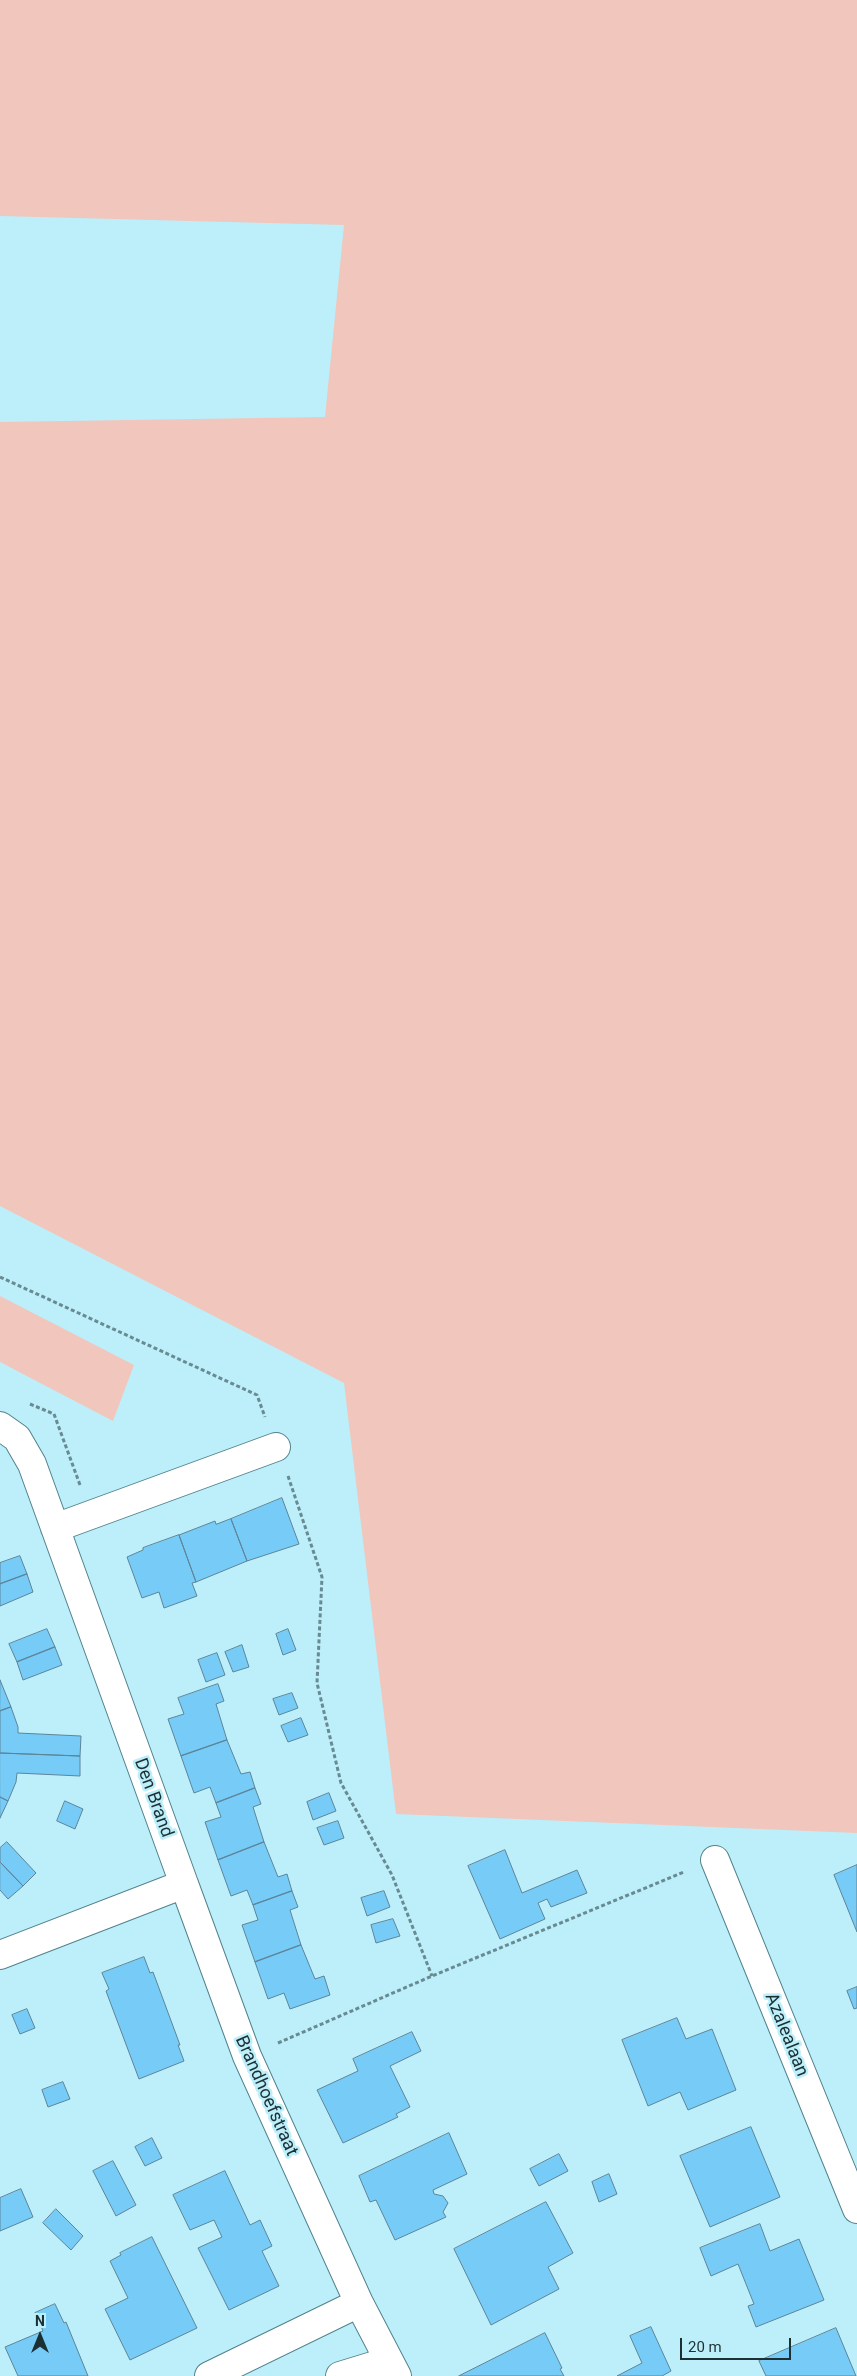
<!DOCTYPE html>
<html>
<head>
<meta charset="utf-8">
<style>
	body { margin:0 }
	#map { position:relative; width:857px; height:2376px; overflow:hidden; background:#bceffa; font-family:Roboto,sans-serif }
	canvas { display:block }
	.north { position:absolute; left:15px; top:2311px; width:50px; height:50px; -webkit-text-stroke:4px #bceffa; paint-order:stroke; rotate:0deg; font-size:14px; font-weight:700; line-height:20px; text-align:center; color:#1c3034 }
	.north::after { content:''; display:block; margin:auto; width:18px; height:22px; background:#1c3034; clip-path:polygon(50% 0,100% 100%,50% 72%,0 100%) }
	.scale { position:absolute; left:680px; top:2338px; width:111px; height:22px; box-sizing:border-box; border:2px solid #1c3034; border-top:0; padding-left:6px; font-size:15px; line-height:18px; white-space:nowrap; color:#1c3034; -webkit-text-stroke:4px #bceffa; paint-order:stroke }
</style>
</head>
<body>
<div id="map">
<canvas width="857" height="2376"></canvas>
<div class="north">N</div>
<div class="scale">20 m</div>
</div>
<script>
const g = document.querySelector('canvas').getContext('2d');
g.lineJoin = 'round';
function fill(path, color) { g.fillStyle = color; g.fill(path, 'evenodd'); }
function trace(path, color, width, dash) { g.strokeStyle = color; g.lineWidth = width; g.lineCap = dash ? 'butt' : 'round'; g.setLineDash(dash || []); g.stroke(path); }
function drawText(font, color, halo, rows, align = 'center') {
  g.font = font + ' Roboto,sans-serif'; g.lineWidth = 5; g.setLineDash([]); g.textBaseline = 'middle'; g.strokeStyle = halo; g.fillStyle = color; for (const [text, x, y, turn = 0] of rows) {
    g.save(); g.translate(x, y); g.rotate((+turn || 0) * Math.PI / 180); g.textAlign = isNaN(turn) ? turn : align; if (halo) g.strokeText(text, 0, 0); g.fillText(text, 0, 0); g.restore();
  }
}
fill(new Path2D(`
	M 0,0 L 857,0 L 857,1833 L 396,1814 L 344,1383 L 0,1206 L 0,422 L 325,417 L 344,225 L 0,216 Z
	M 0,1296 L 134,1365 L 113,1421 L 0,1362 Z`), '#f1c6bc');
const building = new Path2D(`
	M 282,1498 L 299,1544 L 247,1561 L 231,1519 Z
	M 231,1519 L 247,1561 L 196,1582 L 179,1535 L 215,1521 L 216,1524 Z
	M 179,1535 L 196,1582 L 192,1583 L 197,1596 L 164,1608 L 159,1592 L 142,1598 L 127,1557 L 143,1550 L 143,1548 Z
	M 20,1556 L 27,1574 L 0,1584 L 0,1563 Z
	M 27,1574 L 33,1592 L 0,1606 L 0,1584 Z
	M 47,1629 L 55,1647 L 17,1662 L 9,1644 Z
	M 288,1629 L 296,1650 L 283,1655 L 276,1634 Z
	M 242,1645 L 249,1667 L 233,1672 L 225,1652 Z
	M 55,1647 L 62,1665 L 23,1680 L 17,1662 Z
	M 217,1653 L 225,1675 L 206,1682 L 198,1660 Z
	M 0,1680 L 11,1707 L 0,1711 Z
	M 218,1684 L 224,1701 L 216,1704 L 227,1740 L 181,1756 L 168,1719 L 184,1714 L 178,1698 Z
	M 292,1693 L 298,1708 L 279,1715 L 273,1699 Z
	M 11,1707 L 18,1727 L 18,1733 L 81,1736 L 80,1756 L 0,1753 L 0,1711 Z
	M 301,1718 L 308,1735 L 288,1742 L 281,1726 Z
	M 227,1740 L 241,1774 L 250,1772 L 255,1788 L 216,1803 L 210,1787 L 194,1793 L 181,1756 Z
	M 0,1753 L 80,1756 L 80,1776 L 17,1773 L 16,1782 L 8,1801 L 0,1797 Z
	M 255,1788 L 261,1804 L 253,1807 L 264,1842 L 218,1860 L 205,1822 L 221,1817 L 216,1803 Z
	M 329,1793 L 336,1811 L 313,1820 L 307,1802 Z
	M 0,1797 L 8,1801 L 0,1818 Z
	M 65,1801 L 83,1809 L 75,1829 L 57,1821 Z
	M 338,1821 L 344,1838 L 324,1845 L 317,1828 Z
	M 7,1842 L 36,1873 L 23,1886 L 0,1862 L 0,1848 Z
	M 264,1842 L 278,1877 L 287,1874 L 292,1891 L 253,1905 L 247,1890 L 231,1896 L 218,1860 Z
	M 505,1850 L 522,1893 L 577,1870 L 587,1893 L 551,1907 L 547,1899 L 538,1903 L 545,1919 L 500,1939 L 468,1866 Z
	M 0,1862 L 23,1886 L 8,1899 L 0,1890 Z
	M 857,1865 L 857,1932 L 834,1875 Z
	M 292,1891 L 298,1907 L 290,1910 L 301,1945 L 255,1962 L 242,1925 L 258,1920 L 253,1905 Z
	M 384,1891 L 390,1907 L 367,1916 L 361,1898 Z
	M 393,1919 L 400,1936 L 376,1943 L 371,1925 Z
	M 301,1945 L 315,1979 L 324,1976 L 330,1995 L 290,2009 L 284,1993 L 268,1999 L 255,1962 Z
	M 144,1957 L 150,1973 L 153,1972 L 180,2045 L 178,2045 L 184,2061 L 139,2079 L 106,1991 L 109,1989 L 102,1973 Z
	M 857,1987 L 857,2008 L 854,2009 L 847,1991 Z
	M 27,2009 L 35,2028 L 20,2034 L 12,2015 Z
	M 677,2018 L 686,2039 L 712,2029 L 736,2090 L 688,2110 L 680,2092 L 648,2106 L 622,2040 Z
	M 412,2032 L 421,2051 L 390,2066 L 410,2107 L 396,2114 L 398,2117 L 343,2143 L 317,2090 L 358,2071 L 353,2059 Z
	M 63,2082 L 70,2099 L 48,2107 L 42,2090 Z
	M 751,2127 L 780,2197 L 710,2227 L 680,2156 Z
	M 449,2133 L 467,2174 L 433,2190 L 434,2194 L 443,2196 L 448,2203 L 443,2212 L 446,2217 L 395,2240 L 376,2200 L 370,2202 L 359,2176 Z
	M 152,2138 L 162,2158 L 145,2166 L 135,2147 Z
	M 559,2154 L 568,2171 L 539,2186 L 530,2169 Z
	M 113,2161 L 136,2205 L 116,2216 L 93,2171 Z
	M 225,2171 L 250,2225 L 260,2220 L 272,2246 L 262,2251 L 279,2286 L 229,2310 L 198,2248 L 222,2237 L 214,2220 L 190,2230 L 173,2195 Z
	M 609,2174 L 617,2194 L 599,2202 L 592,2182 Z
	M 21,2189 L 33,2217 L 0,2231 L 0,2198 Z
	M 546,2202 L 573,2253 L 548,2267 L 559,2289 L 491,2325 L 454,2249 Z
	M 56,2209 L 83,2236 L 71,2250 L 43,2223 Z
	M 760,2224 L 770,2251 L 799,2239 L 824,2300 L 756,2327 L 748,2306 L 754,2304 L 738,2264 L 711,2276 L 700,2248 Z
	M 152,2237 L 197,2328 L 130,2360 L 105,2309 L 128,2298 L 110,2261 L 121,2255 L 120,2253 Z
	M 55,2304 L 64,2323 L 66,2322 L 88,2376 L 18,2376 L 5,2347 L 43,2331 L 35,2313 Z
	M 651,2327 L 671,2371 L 662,2376 L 617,2376 L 642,2363 L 630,2336 Z
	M 836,2328 L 856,2376 L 766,2376 L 759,2361 Z
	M 545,2333 L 562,2368 L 560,2369 L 564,2376 L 459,2376 Z`);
fill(building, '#76ccf7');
trace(building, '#5d8499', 1);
const street = new Path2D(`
	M 0,1426 L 17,1438 L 32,1464 L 184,1884 L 0,1955
	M 55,1528 L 276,1447
	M 715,1860 L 857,2209
	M 184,1884 L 247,2056 L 359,2303 L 397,2376
	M 209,2376 L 359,2303
	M 340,2376 L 389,2361`);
trace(street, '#52828c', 30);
trace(new Path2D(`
	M 0,1277 L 257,1395 L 265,1417
	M 30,1404 L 54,1414 L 80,1485
	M 288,1476 L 322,1577 L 317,1683 L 341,1783 L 392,1875 L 432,1976
	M 278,2043 L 432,1976 L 684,1872`), '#688a92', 3, [4, 2.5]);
trace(street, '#fff', 28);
drawText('18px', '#1c3034', '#bceffa', [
	["Den Brand",153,1798,70],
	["Azalealaan",786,2035,68],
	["Brandhoefstraat",266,2096,66]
]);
</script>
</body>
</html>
